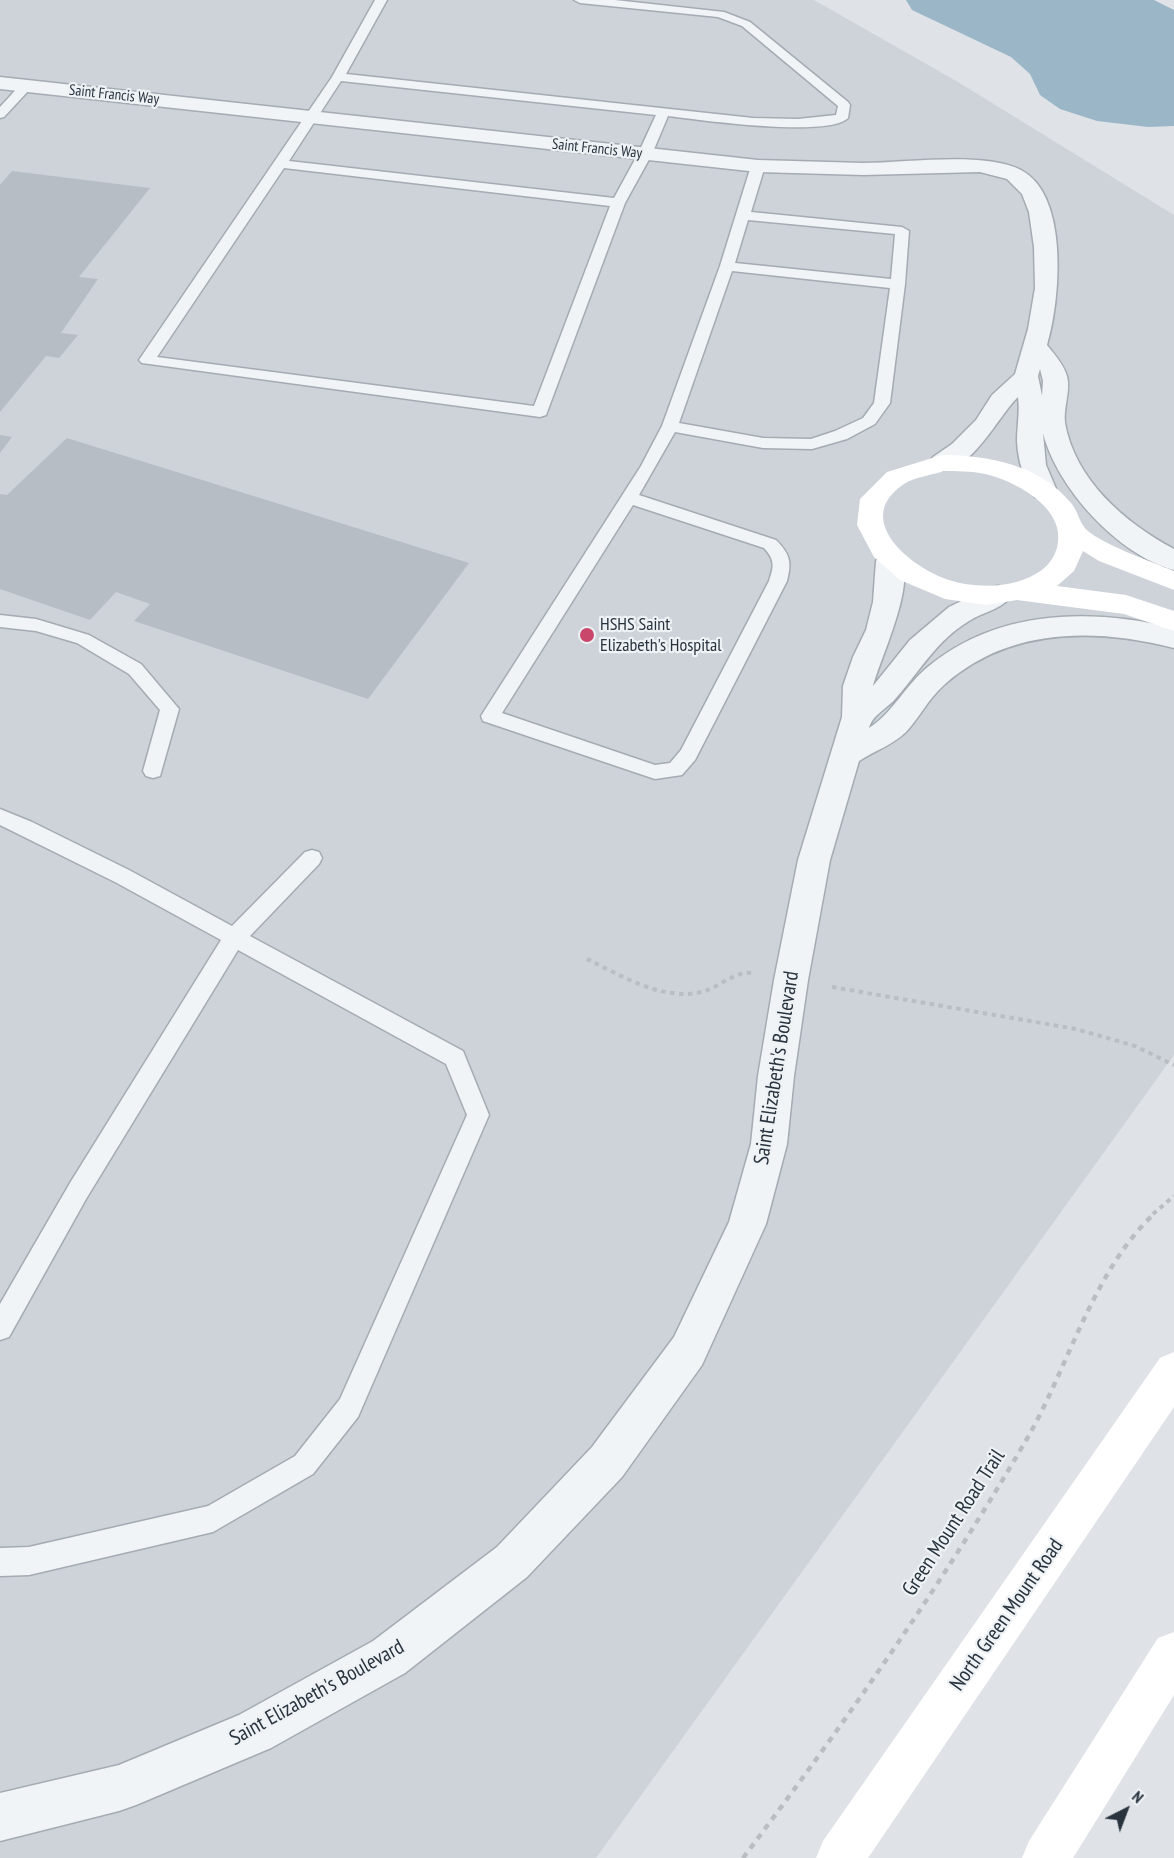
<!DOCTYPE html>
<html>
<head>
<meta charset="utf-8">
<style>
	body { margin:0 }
	#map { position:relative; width:1174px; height:1858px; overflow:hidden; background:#dfe3e8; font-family:"PT Sans Narrow",sans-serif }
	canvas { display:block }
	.north { position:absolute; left:1096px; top:1780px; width:60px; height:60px; -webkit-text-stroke:4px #eef2f5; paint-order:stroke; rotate:42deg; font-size:16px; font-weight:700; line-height:24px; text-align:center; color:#28333e }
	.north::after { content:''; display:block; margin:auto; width:21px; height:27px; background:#28333e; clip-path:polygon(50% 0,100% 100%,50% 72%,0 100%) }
</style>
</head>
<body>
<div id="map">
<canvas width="1174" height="1858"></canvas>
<div class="north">N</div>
</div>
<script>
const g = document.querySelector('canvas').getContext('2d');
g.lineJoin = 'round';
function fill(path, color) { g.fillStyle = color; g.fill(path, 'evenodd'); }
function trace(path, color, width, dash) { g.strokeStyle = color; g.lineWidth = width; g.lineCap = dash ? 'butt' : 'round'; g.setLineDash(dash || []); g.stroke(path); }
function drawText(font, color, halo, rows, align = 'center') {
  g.font = font + ' "PT Sans Narrow",sans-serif'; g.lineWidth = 4.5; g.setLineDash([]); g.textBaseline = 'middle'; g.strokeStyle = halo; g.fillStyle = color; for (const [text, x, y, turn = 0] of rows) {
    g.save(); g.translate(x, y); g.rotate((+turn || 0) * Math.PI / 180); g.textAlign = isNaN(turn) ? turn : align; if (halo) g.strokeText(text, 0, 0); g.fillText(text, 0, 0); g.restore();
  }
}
fill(new Path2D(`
	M 0,0 L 814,0 L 958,82 L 1174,215 L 1174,1055 L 596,1858 L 0,1858 Z`), '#cdd3d9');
fill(new Path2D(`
	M 906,0 L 1154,0 L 1174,10 L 1174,126 L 1148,127 L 1097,121 L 1060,109 L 1040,95 L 1030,74 L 1011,57 L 912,10 Z`), '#9bb6c7');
fill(new Path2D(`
	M 12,171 L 150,188 L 79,277 L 98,279 L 61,333 L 78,335 L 59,358 L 46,356 L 0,412 L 0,185 Z
	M 0,435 L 12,437 L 0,453 Z
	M 67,438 L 469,563 L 368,699 L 134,621 L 150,604 L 116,592 L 90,620 L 0,589 L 0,494 L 7,495 Z`), '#b6bdc4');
const lane = new Path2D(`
	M 375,0 L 387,0 L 346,74 L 753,118 L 798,119 L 836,115 L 838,106 L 742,26 L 718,17 L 580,3 L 574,0 L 615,0 L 724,12 L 750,22 L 848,102 L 850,105 L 848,118 C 828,138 700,120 668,116 L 652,154 L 625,203 L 546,415 L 540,417 L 142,363 L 139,360 L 332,77 ZM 341,81 L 656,115 L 638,154 L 614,198 L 289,161 ZM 284,168 L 610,206 L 534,406 L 157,357 Z
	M 26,82 L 32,86 L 30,89 L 4,117 L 0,118 L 0,107 L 22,83 Z
	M 758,162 L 765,166 L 751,212 L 902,227 L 909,231 L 905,284 L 890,403 L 875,424 L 847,439 L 812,449 L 763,448 L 675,432 L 639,495 L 776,540 C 790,554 792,562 787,581 L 695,760 L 682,775 L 655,779 L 483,721 L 481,716 L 641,466 L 662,426 L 720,266 L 751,166 ZM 748,220 L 895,234 L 891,279 L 735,263 ZM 732,271 L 890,288 L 874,403 L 863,418 L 835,431 L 811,439 L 763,438 L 679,423 ZM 633,505 L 764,548 C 775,560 774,566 769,581 L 681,750 L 670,763 L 655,765 L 502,713 Z
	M 0,615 L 36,619 L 89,635 L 141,664 L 179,709 L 160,776 L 153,778 L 146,776 L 143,771 L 160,710 L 129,674 L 77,643 L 36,631 L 0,627 Z
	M 0,809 L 32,822 L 129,870 L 232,926 L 305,852 L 312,850 L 319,852 L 322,858 L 319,864 L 250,936 L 463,1051 L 489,1115 L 358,1417 L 313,1474 L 213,1532 L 29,1575 L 0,1576 L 0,1548 L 29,1547 L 208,1506 L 295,1456 L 340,1399 L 467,1115 L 446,1064 L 238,950 L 86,1199 L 9,1337 L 0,1340 L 0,1304 L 70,1183 L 221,940 L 115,882 L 0,825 Z`);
const street = new Path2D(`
	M 0,77 L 758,160 C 793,161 828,162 863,163 C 905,163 984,151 1021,170 C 1070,196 1060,302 1047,345 C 1054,354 1064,365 1067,376 C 1071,391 1063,408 1065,423 C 1075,480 1125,523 1174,549 L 1174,570 C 1118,555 1057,488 1043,433 L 1046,465 L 1057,491 L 1053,497 L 1044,499 L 1035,497 C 1024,481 1018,461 1017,441 C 1017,426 1020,412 1018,397 C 996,418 970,478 933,469 L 929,463 L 933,457 L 952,444 L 976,420 L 992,395 L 1015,374 L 1028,329 L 1035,288 L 1034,247 L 1029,212 L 1022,194 L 1007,179 L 980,172 L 864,175 L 758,172 L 0,89 ZM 1040,369 L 1043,381 L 1042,396 L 1038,376 Z
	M 890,552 L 900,555 C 917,583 881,656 873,686 L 910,640 L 949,607 L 988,588 L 998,586 L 1008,588 L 1012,595 C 1003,609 983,612 969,621 C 937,640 920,671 896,698 C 888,708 872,715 869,728 C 893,713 906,684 929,666 C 998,609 1091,608 1174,628 L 1174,648 C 1094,628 1009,627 944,685 C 928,699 920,717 906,732 C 893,745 874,751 859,761 L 830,860 L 808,980 L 794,1076 L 787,1144 L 766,1224 L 702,1365 L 622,1477 L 527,1577 L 405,1673 L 271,1748 L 136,1805 L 119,1811 L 0,1841 L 0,1793 L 119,1765 L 239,1715 L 373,1641 L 497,1547 L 592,1447 L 674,1337 L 729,1222 L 751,1144 L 758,1076 L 774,980 L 798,860 L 842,717 L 843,686 L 853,657 L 866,630 L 873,602 L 876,561 L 880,555 Z`);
trace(lane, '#a4abb2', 3);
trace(street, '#a4abb2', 3);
trace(new Path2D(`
	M 587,959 C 622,976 665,1003 705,991 C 720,986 736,971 751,973
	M 832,987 L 1076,1029 L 1135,1046 L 1174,1065
	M 1153,1214 L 1174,1196`), '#b9bec2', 4, [4.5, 4.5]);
trace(new Path2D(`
	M 743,1858 C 845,1723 943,1583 1028,1437 C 1069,1365 1094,1269 1155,1213`), '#b9bec2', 4.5, [6, 6]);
fill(lane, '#f1f4f6');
fill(street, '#f1f4f6');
fill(new Path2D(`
	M 942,455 C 988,455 1040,465 1071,503 C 1077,510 1079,520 1084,527 C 1095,542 1155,563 1174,571 L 1174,590 L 1099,561 L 1083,551 L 1074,571 L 1057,586 L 1126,595 L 1174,611 L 1174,631 L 1124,614 L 1017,600 L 986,605 L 945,599 L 900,580 L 874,557 L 857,525 L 860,499 L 887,472 ZM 944,471 C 957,471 971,471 985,474 C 1016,481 1068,509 1057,548 C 1052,563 1044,570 1030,577 C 1008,588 973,588 949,580 C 911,568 851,519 904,484 C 915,477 932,475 944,471 Z
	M 1174,1352 L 1174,1407 L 868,1858 L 816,1858 L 823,1841 L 1160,1358 Z
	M 1174,1632 L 1174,1695 L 1073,1858 L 1022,1858 L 1029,1841 L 1158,1638 Z`), '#fff');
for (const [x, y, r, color] of [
	[587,635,8,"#c9476b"]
]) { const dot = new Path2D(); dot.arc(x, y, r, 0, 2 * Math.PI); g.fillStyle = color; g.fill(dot); trace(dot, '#eef2f5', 2); }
drawText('15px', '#28333e', '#eef2f5', [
	["Saint Francis Way",114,95,6],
	["Saint Francis Way",597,149,6]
]);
drawText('18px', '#28333e', '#eef2f5', [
	["HSHS Saint",600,625],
	["Elizabeth's Hospital",600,646]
], 'left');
drawText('21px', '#28333e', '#eef2f5', [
	["Saint Elizabeth's Boulevard",777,1068,-81],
	["Green Mount Road Trail",954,1523,-57],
	["North Green Mount Road",1007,1615,-55],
	["Saint Elizabeth's Boulevard",317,1693,-29]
]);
</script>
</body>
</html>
